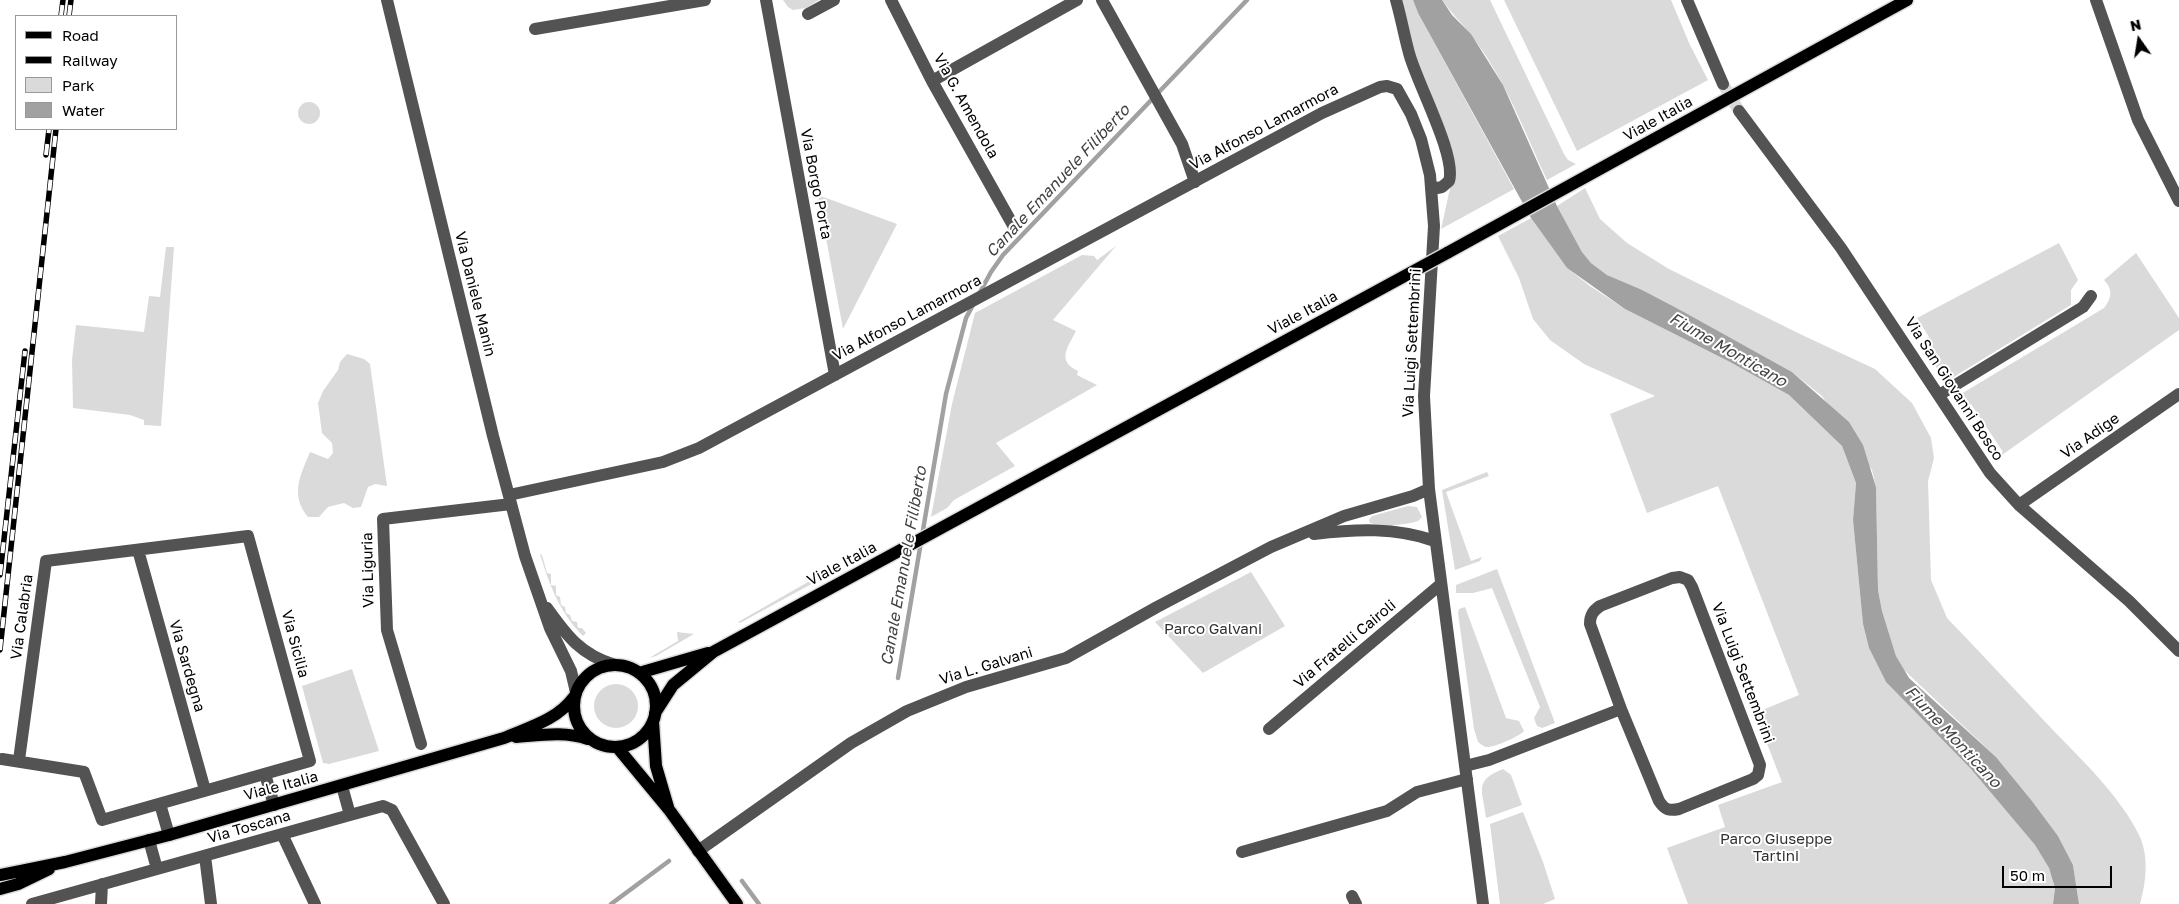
<!DOCTYPE html>
<html>
<head>
<meta charset="utf-8">
<style>
	body { margin:0 }
	#map { position:relative; width:2179px; height:904px; overflow:hidden; background:#fff; font-family:"Golos Text",sans-serif }
	canvas { display:block }
	.legend { position:absolute; left:15px; top:15px; width:162px; height:115px; box-sizing:border-box; background:#fff; border:1px solid #999; margin:0; padding:6px 9px; list-style:none; font-size:15px; color:#000 }
	.legend li { display:flex; align-items:center; gap:10px; height:25px }
	.legend b { width:25px; border:1px solid #999 }
	.north { position:absolute; left:2114px; top:15px; width:50px; height:50px; -webkit-text-stroke:4px #fff; paint-order:stroke; rotate:347deg; font-size:14px; font-weight:700; line-height:20px; text-align:center; color:#000 }
	.north::after { content:''; display:block; margin:auto; width:18px; height:22px; background:#000; clip-path:polygon(50% 0,100% 100%,50% 72%,0 100%) }
	.scale { position:absolute; left:2002px; top:866px; width:110px; height:22px; box-sizing:border-box; border:2px solid #000; border-top:0; padding-left:6px; font-size:15px; line-height:18px; white-space:nowrap; color:#000; -webkit-text-stroke:4px #fff; paint-order:stroke }
</style>
</head>
<body>
<div id="map">
<canvas width="2179" height="904"></canvas>
<ul class="legend">
<li><b style="height:6px;background:#000"></b>Road</li>
<li><b style="height:6px;background:#000"></b>Railway</li>
<li><b style="height:14px;background:#dadada"></b>Park</li>
<li><b style="height:14px;background:#a1a1a1"></b>Water</li>
</ul>
<div class="north">N</div>
<div class="scale">50 m</div>
</div>
<script>
const g = document.querySelector('canvas').getContext('2d');
g.lineJoin = 'round';
function fill(path, color) { g.fillStyle = color; g.fill(path, 'evenodd'); }
function trace(path, color, width, dash) { g.strokeStyle = color; g.lineWidth = width; g.lineCap = dash ? 'butt' : 'round'; g.setLineDash(dash || []); g.stroke(path); }
function drawText(font, color, halo, rows, align = 'center') {
  g.font = font + ' "Golos Text",sans-serif'; g.lineWidth = 4; g.setLineDash([]); g.textBaseline = 'middle'; g.strokeStyle = halo; g.fillStyle = color; for (const [text, x, y, turn = 0] of rows) {
    g.save(); g.translate(x, y); g.rotate((+turn || 0) * Math.PI / 180); g.textAlign = isNaN(turn) ? turn : align; if (halo) g.strokeText(text, 0, 0); g.fillText(text, 0, 0); g.restore();
  }
}
fill(new Path2D(`
	M 783,0 L 819,0 L 806,8 L 793,10 L 788,7 Z
	M 1398,0 L 1413,0 L 1418,13 L 1514,189 L 1441,229 L 1451,184 L 1423,82 Z
	M 1442,0 L 1490,0 L 1564,154 L 1568,160 L 1576,164 L 1547,180 C 1524,131 1505,78 1471,35 C 1462,23 1451,13 1442,0 Z
	M 1504,0 L 1671,0 L 1690,45 L 1708,80 L 1577,151 Z
	M298 113a11 11 0 1 1 22 0a11 11 0 1 1-22 0Z
	M 1585,188 L 1600,219 L 1627,243 L 1669,269 L 1802,335 L 1875,369 L 1912,403 L 1931,438 L 1934,458 L 1928,481 L 1931,580 L 1947,618 C 1982,654 2016,691 2051,728 C 2081,759 2122,798 2140,837 C 2149,858 2146,883 2140,904 L 2079,904 L 2073,865 L 2058,836 L 2032,801 L 1996,757 L 1903,669 L 1896,656 L 1882,611 L 1878,590 L 1876,487 L 1872,470 L 1822,396 L 1792,372 L 1684,312 L 1607,275 L 1591,263 L 1582,252 L 1557,206 Z
	M 818,195 L 897,224 L 843,329 Z
	M 1531,218 L 1567,268 L 1590,286 L 1625,309 L 1730,362 L 1789,395 L 1842,446 L 1856,483 L 1853,520 L 1863,624 L 1869,648 L 1886,682 L 1971,769 L 2035,845 L 2049,868 L 2055,888 L 2053,904 L 1688,904 L 1667,848 L 1725,827 L 1718,805 L 1782,782 L 1755,713 L 1799,695 L 1718,486 L 1647,513 L 1610,414 L 1655,396 L 1584,364 L 1550,340 L 1533,319 L 1519,278 L 1498,236 Z
	M 2059,243 L 2078,280 L 2071,290 L 2071,305 L 1952,378 L 1948,379 L 1942,376 L 1920,343 L 1929,337 L 1917,318 Z
	M 1116,246 L 1053,320 L 1076,331 C 1068,347 1056,361 1078,371 L 1077,375 L 1097,385 L 996,443 L 1015,466 L 954,500 L 947,508 L 931,517 L 952,404 L 975,313 L 1082,255 L 1094,256 L 1097,260 Z
	M 166,247 L 174,247 L 161,426 L 144,425 L 144,420 L 130,415 L 73,408 L 72,360 L 76,325 L 144,332 L 149,296 L 160,297 Z
	M 2136,253 L 2179,318 L 2179,330 L 1992,462 L 2003,452 L 1971,404 L 1962,409 L 1958,401 L 1961,394 L 2104,308 C 2112,298 2113,289 2104,280 Z
	M 347,354 L 364,359 L 370,364 L 387,486 L 375,484 L 368,487 L 361,507 L 353,508 L 344,503 L 328,507 L 319,517 L 308,517 C 290,495 300,476 310,452 L 328,459 L 333,453 L 332,443 L 322,433 L 318,403 L 323,391 L 338,370 L 340,362 Z
	M 1487,472 L 1489,476 L 1446,492 L 1471,561 L 1482,557 L 1480,561 L 1455,570 L 1442,490 Z
	M 1408,506 L 1417,507 L 1422,517 L 1418,521 C 1405,525 1384,527 1370,523 L 1369,520 L 1372,516 Z
	M 540,554 L 542,555 L 547,573 L 551,574 L 551,585 L 556,586 L 556,595 L 560,597 L 561,605 L 565,607 L 566,613 L 570,615 L 572,621 L 577,622 L 578,628 L 582,628 L 586,633 L 583,636 C 560,613 549,584 540,554 Z
	M 1497,569 L 1555,723 L 1542,728 L 1537,726 L 1534,718 L 1540,707 L 1492,588 L 1473,593 L 1456,593 L 1456,585 Z
	M 1251,572 L 1285,626 L 1203,673 L 1155,622 Z
	M 815,578 L 817,581 L 740,623 L 738,622 Z
	M 1465,607 L 1506,718 L 1519,721 L 1524,731 C 1520,736 1494,748 1486,747 C 1483,746 1481,744 1478,742 L 1474,729 L 1458,613 L 1459,609 Z
	M 677,632 L 694,634 L 656,656 L 649,658 L 678,641 Z
	M 352,669 L 379,751 L 329,764 L 323,763 L 302,686 Z
	M594 706a22 22 0 1 1 44 0a22 22 0 1 1-44 0Z
	M 1503,769 L 1511,775 L 1522,805 L 1486,818 C 1483,790 1473,781 1503,769 Z
	M 1523,812 L 1543,862 L 1555,899 L 1543,904 L 1500,904 L 1490,824 Z`), '#dadada');
fill(new Path2D(`
	M 1413,0 L 1442,0 L 1452,15 L 1471,34 L 1503,85 L 1557,206 L 1582,252 L 1591,263 L 1607,275 L 1642,290 L 1684,312 L 1792,372 L 1849,422 L 1863,445 L 1876,487 L 1878,590 L 1882,611 L 1896,656 L 1909,678 L 1996,757 L 2032,801 L 2058,836 L 2073,865 L 2079,904 L 2053,904 L 2055,888 L 2049,868 L 2035,845 L 1971,769 L 1886,682 L 1869,648 L 1863,624 L 1853,520 L 1856,483 L 1842,446 L 1789,395 L 1730,362 L 1625,309 L 1567,268 L 1531,218 L 1418,13 Z`), '#a1a1a1');
trace(new Path2D(`
	M 979,294 L 991,272 L 1003,255 L 1247,0
	M 898,678 L 946,394 L 966,318 L 973,305
	M 742,881 L 759,904
	M 611,904 L 669,861`), '#a1a1a1', 4.5);
trace(new Path2D(`
	M 1723,84 L 1739,111`), '#d9d9d9', 12, [12, 6]);
const major = new Path2D(`
	M 1447,253 L 1907,0
	M574 706a41 41 0 1 1 82 0a41 41 0 1 1-82 0Z
	M 639,673 L 708,653
	M 655,713 L 673,685 L 713,652 L 1412,272
	M 653,721 L 656,766 L 668,807
	M 516,737 C 541,735 565,731 588,739
	M 617,747 L 670,811 L 737,904
	M 0,875 L 65,862 L 169,835 L 504,738 C 530,727 557,720 574,697
	M 0,889 L 18,884 L 49,869`);
trace(major, '#dbdbdb', 15);
trace(new Path2D(`
	M 387,0 L 493,436 L 525,556 L 550,628 L 571,671 L 576,692
	M 766,0 L 835,375
	M 891,0 L 932,81 L 1014,227
	M 1102,0 L 1182,144 L 1195,182
	M 1396,0 C 1401,17 1404,35 1409,53 C 1416,81 1457,156 1449,181 L 1442,187 L 1432,189
	M 1687,0 L 1723,84
	M 2096,0 L 2138,120 L 2179,201
	M 808,14 L 834,0
	M 535,29 L 705,0
	M 932,81 L 1077,0
	M 1739,111 L 1841,248 L 1990,473 L 2019,505 L 2129,601 L 2179,651
	M 1939,395 L 2083,307 L 2091,296
	M 509,495 L 663,462 L 699,448 L 1322,113 L 1380,87 L 1387,86 L 1397,89 L 1411,114 L 1421,139 L 1430,175 L 1434,226 L 1424,396 L 1429,489 L 1483,904
	M 2019,505 L 2179,394
	M 1314,534 C 1356,529 1395,527 1435,541
	M 138,550 L 205,790
	M 1680,577 L 1688,580 L 1692,587 L 1760,765 L 1758,775 L 1753,779 L 1679,809 C 1669,811 1665,810 1659,801 L 1621,709 L 1590,624 C 1590,615 1593,611 1600,606 L 1672,578 Z
	M 547,608 C 567,636 581,655 615,665
	M 1269,729 L 1441,584
	M 421,744 L 387,630 L 383,519 L 511,504
	M 2,759 L 84,772 L 102,820 L 310,761 L 248,536 L 46,561 L 19,760
	M 1465,766 L 1489,760 L 1621,709
	M 265,774 L 274,805
	M 342,786 L 350,815 L 383,806 L 392,810 L 444,904
	M 160,804 L 169,835
	M 282,834 L 315,904
	M 698,851 L 851,743 L 907,711 L 966,687 L 1066,658 L 1157,607 L 1271,547 L 1344,516 L 1413,496 L 1429,489
	M 1242,852 L 1387,811 L 1417,792 L 1467,779
	M 205,856 L 211,904
	M 157,869 L 350,815
	M 1352,896 L 1356,904
	M 32,904 L 157,869 L 149,840
	M 101,904 L 102,884`), '#535353', 12);
trace(major, '#000', 12);
const rail = new Path2D(`
	M 61,16 L 63,0
	M 69,16 L 71,0
	M 46,155 L 49,129
	M 0,575 L 25,351
	M 0,650 L 56,129`);
trace(rail, '#000', 5.5);
trace(rail, '#fff', 4, [11]);
const majorBridge = new Path2D(`
	M 1412,272 L 1447,253`);
trace(majorBridge, '#dbdbdb', 15, []);
trace(majorBridge, '#000', 12);
drawText('15px', '#000', '#fff', [
	["Via G. Amendola",966,106,61],
	["Viale Italia",1658,119,-29],
	["Via Alfonso Lamarmora",1264,127,-28],
	["Via Borgo Porta",816,184,79],
	["Via Daniele Manin",475,294,76],
	["Viale Italia",1303,313,-28],
	["Via Alfonso Lamarmora",907,318,-28],
	["Via Luigi Settembrini",1412,343,-87],
	["Via San Giovanni Bosco",1954,389,57],
	["Via Adige",2090,436,-35],
	["Viale Italia",842,564,-28],
	["Via Liguria",368,570,-91],
	["Via Calabria",22,617,-82],
	["Via Sicilia",295,644,75],
	["Via Fratelli Cairoli",1345,644,-40],
	["Via Sardegna",187,666,74],
	["Via L. Galvani",986,666,-17],
	["Via Luigi Settembrini",1743,673,69],
	["Viale Italia",281,786,-15],
	["Via Toscana",249,827,-16]
]);
drawText('15px', '#313131', '#fff', [
	["Parco Galvani",1213,629],
	["Parco Giuseppe",1776,839],
	["Tartini",1776,856]
]);
drawText('italic 16px', '#424242', '#fff', [
	["Canale Emanuele Filiberto",1058,181,-47],
	["Fiume Monticano",1728,350,30],
	["Canale Emanuele Filiberto",904,566,-80],
	["Fiume Monticano",1953,737,47]
]);
</script>
</body>
</html>
